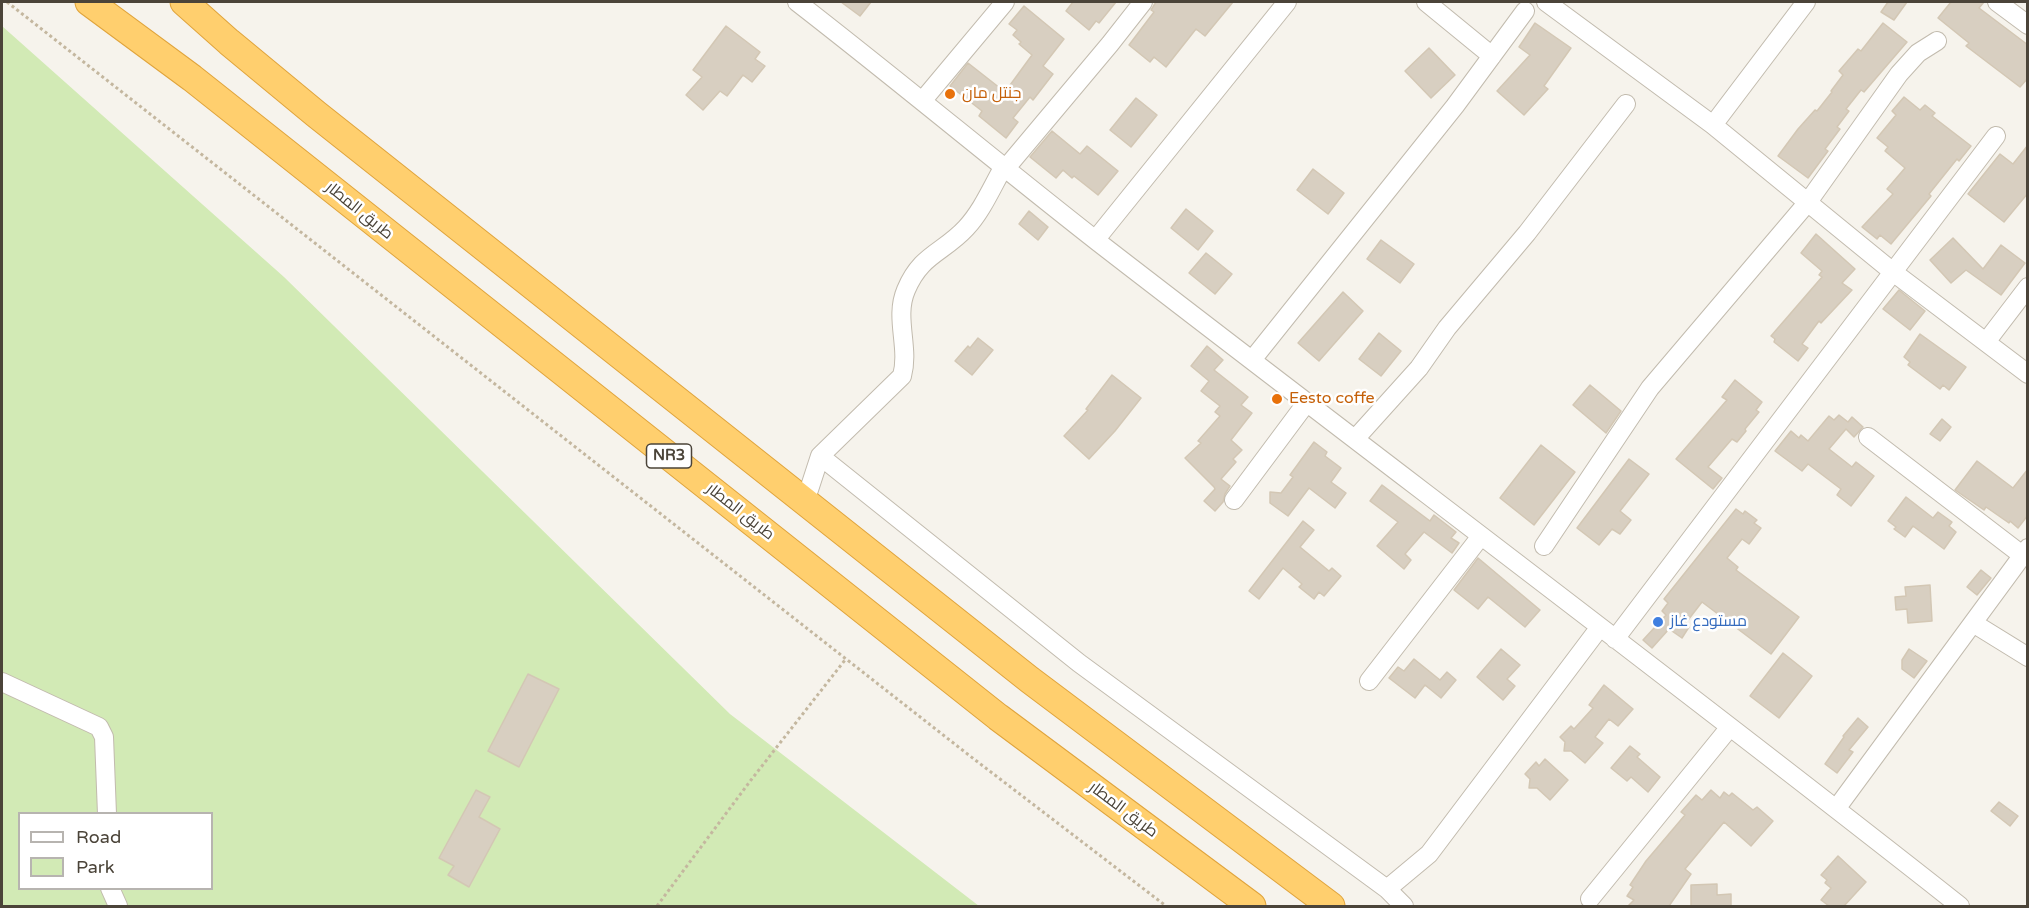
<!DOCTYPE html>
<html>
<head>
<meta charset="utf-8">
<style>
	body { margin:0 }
	#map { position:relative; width:2029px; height:908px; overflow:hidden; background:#f6f3ec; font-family:"Varela Round",sans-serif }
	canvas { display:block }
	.frame { position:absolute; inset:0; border:3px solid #4b4439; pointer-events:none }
	.legend { position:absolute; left:18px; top:812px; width:195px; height:78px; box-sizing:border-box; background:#fff; border:2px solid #b7b4b0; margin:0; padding:8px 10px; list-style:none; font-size:18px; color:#4b4439 }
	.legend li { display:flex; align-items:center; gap:12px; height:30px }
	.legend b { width:30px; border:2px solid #b7b4b0 }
</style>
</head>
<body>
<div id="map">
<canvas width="2029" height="908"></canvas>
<div class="frame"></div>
<ul class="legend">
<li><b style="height:8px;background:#fff"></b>Road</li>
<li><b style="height:16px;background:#d2eab5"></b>Park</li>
</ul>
</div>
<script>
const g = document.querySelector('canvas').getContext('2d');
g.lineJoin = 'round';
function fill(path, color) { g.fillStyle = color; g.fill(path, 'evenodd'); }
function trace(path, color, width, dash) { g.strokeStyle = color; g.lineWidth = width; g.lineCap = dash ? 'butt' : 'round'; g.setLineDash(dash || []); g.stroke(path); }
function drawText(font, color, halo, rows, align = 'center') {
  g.font = font + ' "Varela Round",Cairo,sans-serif'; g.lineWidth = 5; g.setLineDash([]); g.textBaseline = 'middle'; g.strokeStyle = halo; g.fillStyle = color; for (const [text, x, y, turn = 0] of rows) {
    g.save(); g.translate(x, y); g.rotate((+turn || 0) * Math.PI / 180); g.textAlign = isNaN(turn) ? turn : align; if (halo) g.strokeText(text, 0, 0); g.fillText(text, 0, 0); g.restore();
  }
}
fill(new Path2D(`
	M 2,26 L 284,277 L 730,714 L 979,906 L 2,906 ZM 20,814 L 212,814 L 212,888 L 20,888 Z`), '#d2eab5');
const building = new Path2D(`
	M 841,2 L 871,2 L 860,16 Z
	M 1073,2 L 1116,2 L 1099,23 L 1096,21 L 1089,30 L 1066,11 Z
	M 1156,2 L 1233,2 L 1205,36 L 1196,29 L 1166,67 L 1154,57 L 1150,62 L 1129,45 L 1154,12 L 1151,10 Z
	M 1888,2 L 1907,2 L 1894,20 L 1881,12 Z
	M 1951,2 L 1984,2 L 1979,8 L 2028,45 L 2028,78 L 2020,87 L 1966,46 L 1969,43 L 1938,18 Z
	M 1024,6 L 1064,39 L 1043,66 L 1053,74 L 1033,100 L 1030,97 L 1013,118 L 1018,122 L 1006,138 L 979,116 L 982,111 L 950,86 L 968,63 L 1005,92 L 1032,55 L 1019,44 L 1021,42 L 1013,35 L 1017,30 L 1009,24 Z
	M 1535,23 L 1571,48 L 1544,86 L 1548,89 L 1524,115 L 1497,91 L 1530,55 L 1519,47 Z
	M 1883,23 L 1907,42 L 1864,92 L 1861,90 L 1846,109 L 1849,111 L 1837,127 L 1840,129 L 1825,149 L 1828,151 L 1808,178 L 1778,156 L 1798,129 L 1815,110 L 1817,111 L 1832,92 L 1831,91 L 1843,75 L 1839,71 L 1858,49 L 1861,51 Z
	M 726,26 L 760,52 L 755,59 L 765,66 L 752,82 L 743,75 L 727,96 L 720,91 L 703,110 L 686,95 L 702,77 L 693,70 Z
	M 1429,48 L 1455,75 L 1431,98 L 1405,71 Z
	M 1904,97 L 1920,110 L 1925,105 L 1935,113 L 1932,116 L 1971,146 L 1959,161 L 1957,159 L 1929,194 L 1931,196 L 1891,244 L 1880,235 L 1877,239 L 1862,227 L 1893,194 L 1887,189 L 1905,168 L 1885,151 L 1888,147 L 1877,138 L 1896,115 L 1892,111 Z
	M 1136,98 L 1157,115 L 1131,147 L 1110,130 Z
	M 1052,131 L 1080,154 L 1087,146 L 1118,171 L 1098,195 L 1074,176 L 1072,178 L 1063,170 L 1056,178 L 1030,157 Z
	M 2028,145 L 2028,193 L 2004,222 L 1968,194 L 2000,154 L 2013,164 Z
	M 1313,169 L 1344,193 L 1328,214 L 1297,190 Z
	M 1186,209 L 1213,231 L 1198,250 L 1171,228 Z
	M 1029,211 L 1048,227 L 1038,240 L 1019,224 Z
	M 1816,234 L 1855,269 L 1842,283 L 1852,290 L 1821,323 L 1819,321 L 1802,344 L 1808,348 L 1798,361 L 1774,342 L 1775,339 L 1771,336 L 1822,277 L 1819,275 L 1822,271 L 1801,253 Z
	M 1953,238 L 1983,269 L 2001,245 L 2025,263 L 2001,295 L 1966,270 L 1951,283 L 1930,260 Z
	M 1381,240 L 1414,264 L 1400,283 L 1367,259 Z
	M 1206,253 L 1232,274 L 1215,294 L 1189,273 Z
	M 1899,290 L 1925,311 L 1910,330 L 1883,309 Z
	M 1343,292 L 1363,311 L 1319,361 L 1298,343 Z
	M 1379,333 L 1401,351 L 1381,376 L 1359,359 Z
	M 1920,334 L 1966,367 L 1949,390 L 1943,385 L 1940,389 L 1908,365 L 1910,362 L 1904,357 Z
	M 978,338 L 993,350 L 972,375 L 955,361 L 968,346 L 970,348 Z
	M 1207,346 L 1223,360 L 1214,370 L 1248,397 L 1241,405 L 1252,413 L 1231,440 L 1242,450 L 1233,459 L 1236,462 L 1221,479 L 1230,486 L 1225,494 L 1223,502 L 1215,511 L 1204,501 L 1215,489 L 1214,487 L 1185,458 L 1201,443 L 1198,441 L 1220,416 L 1215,412 L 1220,406 L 1201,391 L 1209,381 L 1191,366 Z
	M 1112,375 L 1141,398 L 1115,431 L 1089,459 L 1064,436 L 1088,410 L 1086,409 Z
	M 1735,380 L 1762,402 L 1756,410 L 1759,412 L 1745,429 L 1746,431 L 1737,442 L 1732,439 L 1708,467 L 1722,478 L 1713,489 L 1676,459 L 1727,400 L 1722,397 Z
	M 1590,385 L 1621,411 L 1606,433 L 1573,405 Z
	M 1839,415 L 1848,422 L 1852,417 L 1863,427 L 1854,437 L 1846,429 L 1829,449 L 1852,467 L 1856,462 L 1874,476 L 1851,506 L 1837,495 L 1841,489 L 1808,464 L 1802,471 L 1775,451 L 1791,431 L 1799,438 L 1801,435 L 1808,441 L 1829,416 L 1834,420 Z
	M 1942,419 L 1951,427 L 1940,441 L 1930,434 Z
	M 1314,442 L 1327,452 L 1325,456 L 1341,468 L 1331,482 L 1346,493 L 1335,508 L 1309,488 L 1288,516 L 1270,503 L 1270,492 L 1281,493 L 1293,477 L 1290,475 Z
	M 1541,445 L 1575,472 L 1534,525 L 1500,498 Z
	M 1629,459 L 1649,474 L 1620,511 L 1631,520 L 1620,534 L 1612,529 L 1599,545 L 1577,528 Z
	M 1977,461 L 2013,488 L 2028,469 L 2028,515 L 2018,528 L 2010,521 L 2009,523 L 1986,507 L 1984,510 L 1955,490 Z
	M 1382,485 L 1430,521 L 1434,515 L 1456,532 L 1451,538 L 1459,543 L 1452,553 L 1424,532 L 1405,554 L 1411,560 L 1404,569 L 1377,546 L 1398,522 L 1370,501 Z
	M 1906,497 L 1933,518 L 1938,512 L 1952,522 L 1949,526 L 1956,532 L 1944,549 L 1913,526 L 1905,537 L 1894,529 L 1896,527 L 1888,521 Z
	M 1736,509 L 1743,514 L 1745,511 L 1757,520 L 1754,523 L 1761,528 L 1749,544 L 1742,539 L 1727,558 L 1738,567 L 1736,570 L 1799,617 L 1771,654 L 1702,602 L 1685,624 L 1689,627 L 1682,638 L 1669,629 L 1652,648 L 1643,640 L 1666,615 L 1662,611 L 1668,603 L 1664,599 Z
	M 1303,521 L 1314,530 L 1300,547 L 1329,571 L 1332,568 L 1341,576 L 1324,596 L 1319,592 L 1314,599 L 1299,587 L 1302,584 L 1283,568 L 1259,599 L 1249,591 Z
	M 1478,558 L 1540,610 L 1525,627 L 1488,597 L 1478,609 L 1454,590 Z
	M 1981,570 L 1991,578 L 1977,595 L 1967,587 Z
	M 1930,585 L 1932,621 L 1908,623 L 1907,609 L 1896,610 L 1895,597 L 1906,596 L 1905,587 Z
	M 1501,649 L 1520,665 L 1507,679 L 1515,686 L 1503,700 L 1477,677 Z
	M 1909,649 L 1927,661 L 1914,678 L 1902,669 L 1902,660 Z
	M 1783,653 L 1812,676 L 1779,718 L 1750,696 Z
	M 1414,659 L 1440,680 L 1447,672 L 1456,680 L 1441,698 L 1425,685 L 1415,698 L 1389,678 L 1398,667 L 1404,671 Z
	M 528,674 L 559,689 L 519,767 L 488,751 Z
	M 1604,685 L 1633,709 L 1618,726 L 1609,719 L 1595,737 L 1603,743 L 1585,763 L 1571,751 L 1564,751 L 1565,742 L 1560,737 L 1571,726 L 1574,729 L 1593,708 L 1589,705 Z
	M 1858,718 L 1868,727 L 1849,750 L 1853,752 L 1837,773 L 1825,764 L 1844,737 L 1843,736 Z
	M 1630,746 L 1640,754 L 1637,757 L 1660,777 L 1648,792 L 1631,777 L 1627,781 L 1611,768 Z
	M 1545,759 L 1568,780 L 1550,800 L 1537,788 L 1529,788 L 1530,779 L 1525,774 L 1536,762 L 1539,766 Z
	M 476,790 L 490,797 L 479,817 L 500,829 L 469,887 L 448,875 L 454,866 L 439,858 Z
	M 1711,790 L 1720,798 L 1724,792 L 1729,796 L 1732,793 L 1753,810 L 1757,807 L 1773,821 L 1751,846 L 1724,822 L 1685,869 L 1691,874 L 1669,906 L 1628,906 L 1634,900 L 1627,896 L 1633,887 L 1630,885 L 1646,861 L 1685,815 L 1681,812 L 1696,795 L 1702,800 Z
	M 1999,802 L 2018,816 L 2010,826 L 1991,811 Z
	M 1838,856 L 1866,882 L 1844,906 L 1829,906 L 1821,900 L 1831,888 L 1825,883 L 1827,880 L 1821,875 Z
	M 1717,884 L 1717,895 L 1731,894 L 1731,906 L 1691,906 L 1691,885 Z`);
fill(building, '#d8cfc1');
trace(building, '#d3c7b4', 1.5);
const minor = new Path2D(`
	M 797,2 C 899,81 997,163 1098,242 C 1385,464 1675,681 1960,906
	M 1426,2 L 1492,56
	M 1546,2 L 1713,125 L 1893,272 L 2028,374
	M 1997,2 L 2028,25
	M 923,100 L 1005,2
	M 1713,125 L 1806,2
	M 1006,168 L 1110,44 L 1143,2
	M 1096,239 L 1287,2
	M 1986,342 L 2028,287
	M 1252,360 L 1455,106 L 1525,11
	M 1868,437 L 2022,555
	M 1355,439 L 1419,368 L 1447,328 L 1527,233 L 1626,104
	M 820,456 L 1079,663 L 1387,889 L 1404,906
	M 1234,500 L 1307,402
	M 805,502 L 820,456 L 902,376 C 910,347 894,318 906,290 C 921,254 943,253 966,228 C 982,211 992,187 1004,166
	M 1544,546 L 1650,388 L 1808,202 L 1899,74 L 1918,53 L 1937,41
	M 1973,623 L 2028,657
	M 1615,639 L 1996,136
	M 1369,681 L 1481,536
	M 2,682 L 99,727 L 104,737 L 107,814
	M 1836,809 L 2028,548
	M 110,888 L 118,906
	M 1387,889 L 1429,854 L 1600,627
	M 1590,899 L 1730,727`);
const highway = new Path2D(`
	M 89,2 L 192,78 L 998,717 L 1252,906
	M 184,2 L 229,42 L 316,114 L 1030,680 L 1331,906`);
trace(minor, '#c2bbae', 20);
trace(highway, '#e0a43c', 29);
trace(new Path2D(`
	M 7,2 L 970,756 L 1166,906
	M 657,906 L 751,780 L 845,660`), '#c4b79f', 3, [3, 3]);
trace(minor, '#fff', 18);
trace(highway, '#ffcf6e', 27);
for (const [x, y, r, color] of [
	[950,94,6,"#e8710a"],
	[1277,399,6,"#e8710a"],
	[1658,622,6,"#3f7fe0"]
]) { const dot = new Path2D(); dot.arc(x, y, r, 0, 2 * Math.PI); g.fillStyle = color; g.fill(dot); trace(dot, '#fff', 2); }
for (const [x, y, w] of [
	[669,456,45]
]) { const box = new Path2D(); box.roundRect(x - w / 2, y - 12, w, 24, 4.5); g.fillStyle = '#fff'; g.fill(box); trace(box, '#4b4439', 1.5); }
drawText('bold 15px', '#4b4439', null, [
	["NR3",669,456]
]);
drawText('16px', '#c56008', '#fff', [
	["جنتل مان",962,94],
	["Eesto coffe",1289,399]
], 'left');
drawText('16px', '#4b4439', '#fff', [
	["طريق المطار",359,211,39],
	["طريق المطار",740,512,38],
	["طريق المطار",1123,810,37]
]);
drawText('16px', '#366cbe', '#fff', [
	["مستودع غاز",1670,622]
], 'left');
</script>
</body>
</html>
